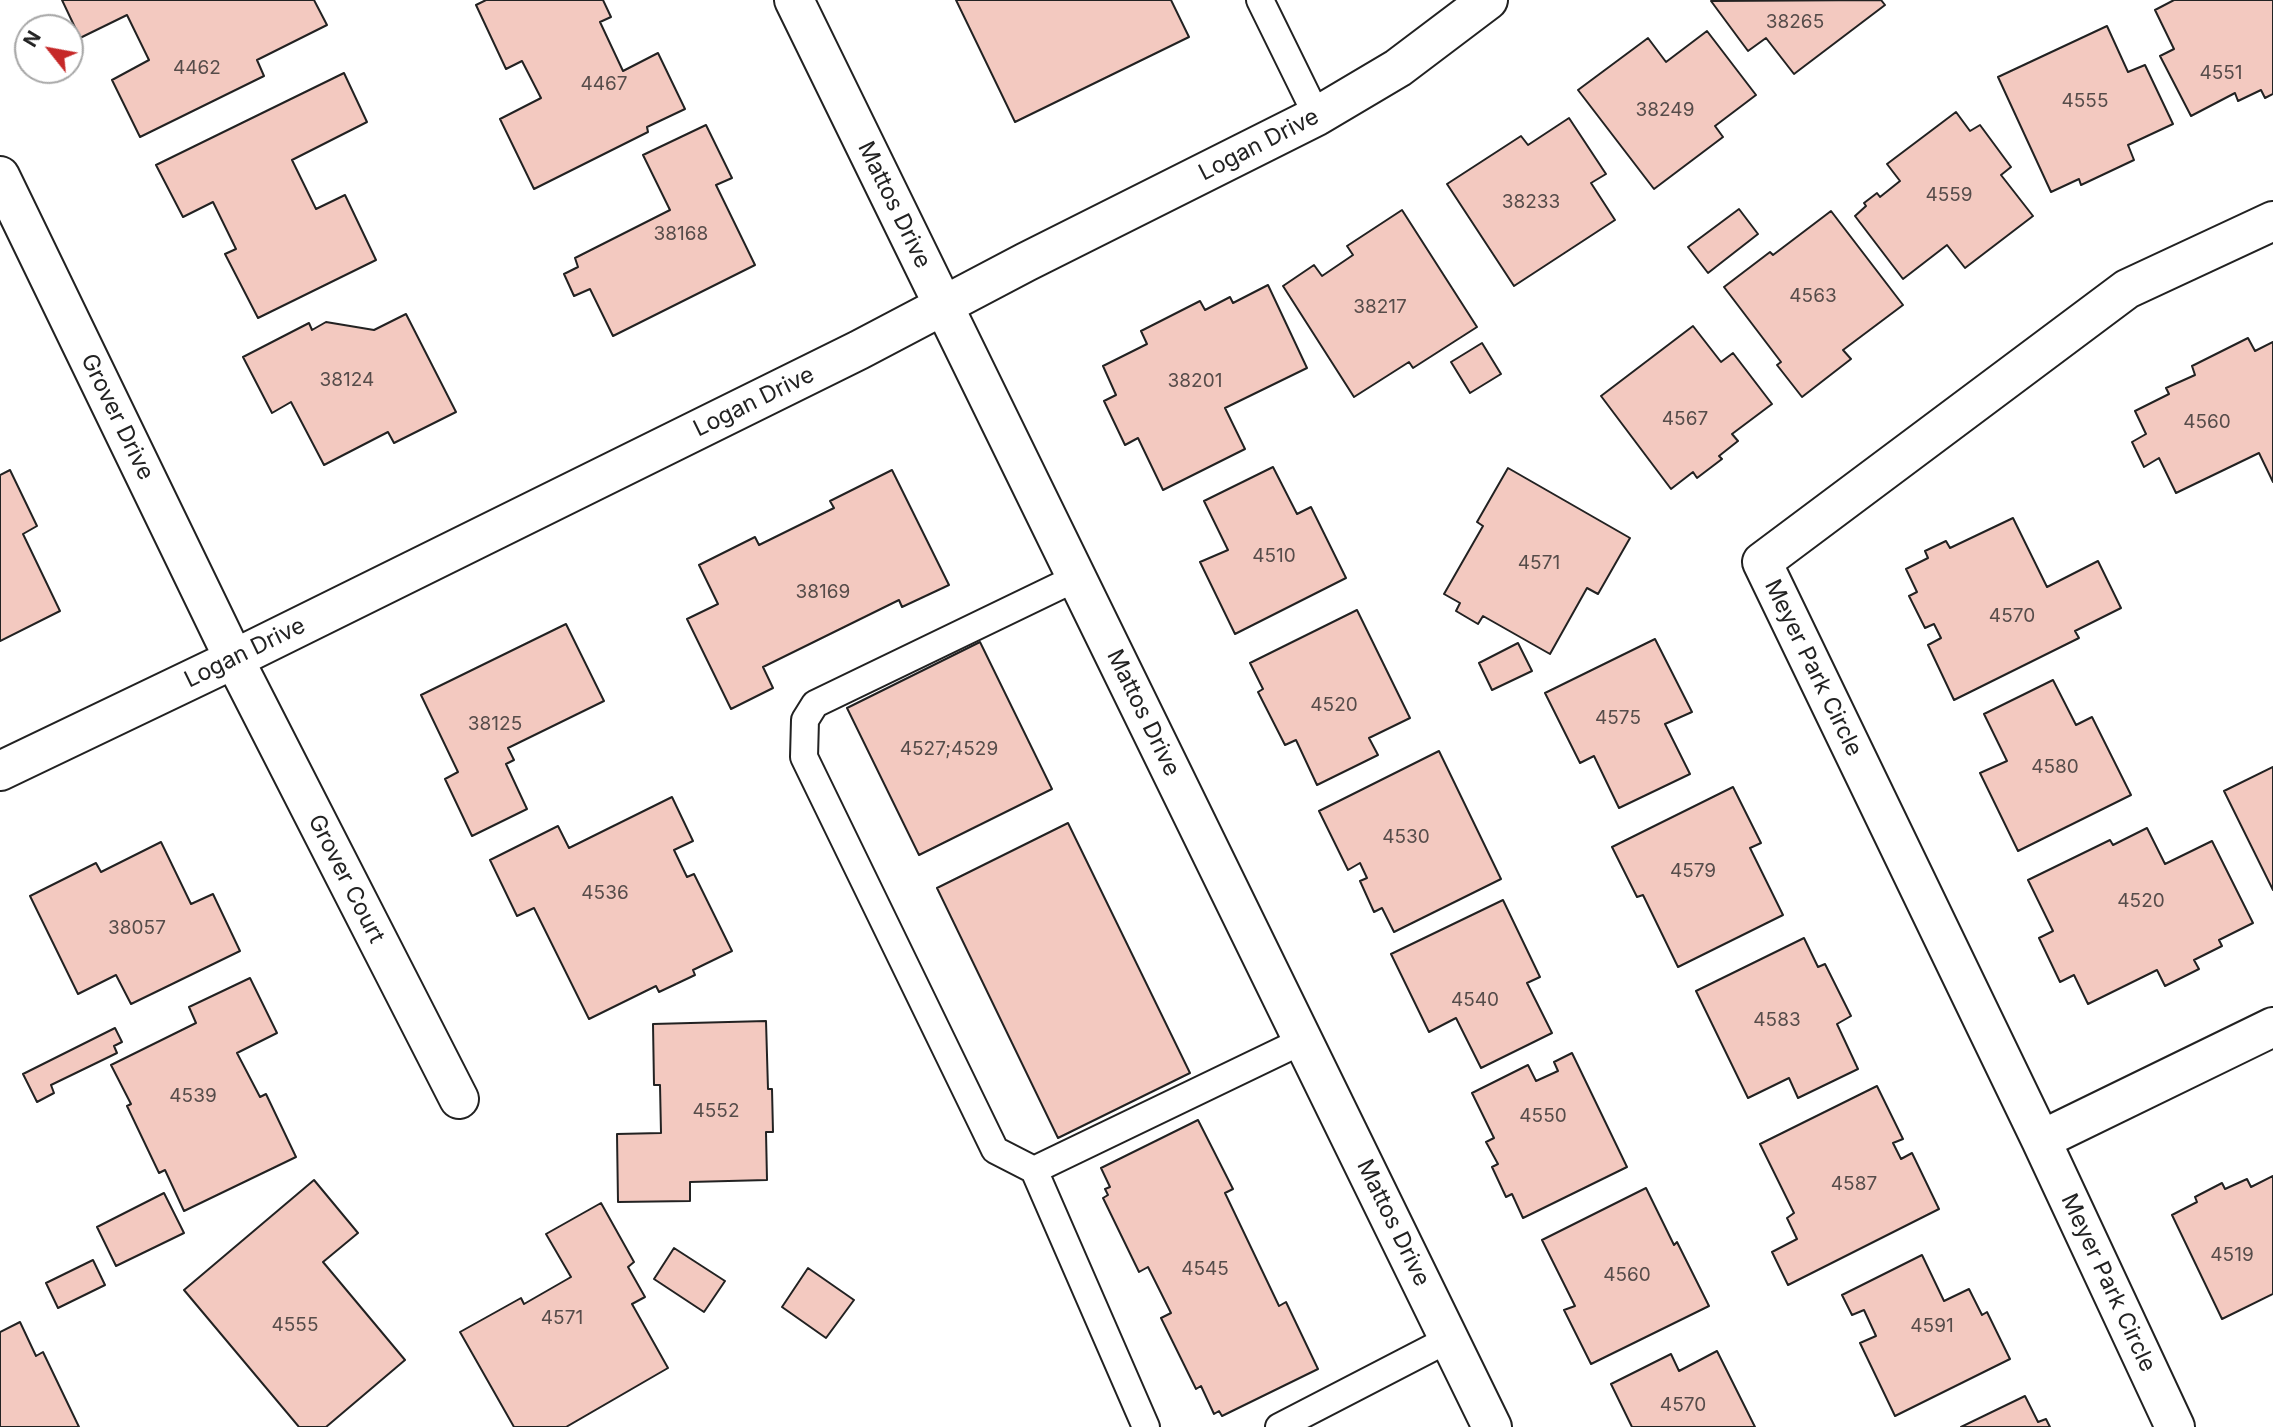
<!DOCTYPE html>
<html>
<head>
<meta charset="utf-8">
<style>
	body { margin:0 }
	#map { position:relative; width:2273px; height:1427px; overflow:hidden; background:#fff; font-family:Inter,sans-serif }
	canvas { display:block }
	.north { position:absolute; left:14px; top:14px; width:70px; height:70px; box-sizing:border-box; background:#fff; border:2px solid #a7a7a7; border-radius:50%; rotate:301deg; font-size:19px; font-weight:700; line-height:28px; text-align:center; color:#222 }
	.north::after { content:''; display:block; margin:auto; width:24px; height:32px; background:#c62828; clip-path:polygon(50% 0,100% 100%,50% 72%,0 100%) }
</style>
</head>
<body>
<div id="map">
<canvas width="2273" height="1427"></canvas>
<div class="north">N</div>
</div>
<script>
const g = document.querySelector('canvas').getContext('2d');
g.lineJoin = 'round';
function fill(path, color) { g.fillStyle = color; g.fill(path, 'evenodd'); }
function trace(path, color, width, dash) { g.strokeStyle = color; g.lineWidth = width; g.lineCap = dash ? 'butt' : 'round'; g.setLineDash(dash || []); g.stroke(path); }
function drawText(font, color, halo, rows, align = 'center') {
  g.font = font + ' Inter,sans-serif'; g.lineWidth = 5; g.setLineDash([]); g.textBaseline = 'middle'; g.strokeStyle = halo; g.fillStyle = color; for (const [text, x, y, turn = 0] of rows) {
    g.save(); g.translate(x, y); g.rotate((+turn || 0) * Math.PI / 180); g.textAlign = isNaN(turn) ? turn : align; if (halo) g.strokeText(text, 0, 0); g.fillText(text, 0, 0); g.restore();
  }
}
const building = new Path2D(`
	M 62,0 L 314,0 L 327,25 L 257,60 L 264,76 L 140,137 L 112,80 L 149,60 L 127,15 L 80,38 Z
	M 486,0 L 603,0 L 611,17 L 600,22 L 623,71 L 658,53 L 685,109 L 647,127 L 648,132 L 534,189 L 500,119 L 541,98 L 522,61 L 506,69 L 476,5 Z
	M 956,0 L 1171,0 L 1189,37 L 1015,122 Z
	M 1881,0 L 1885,5 L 1794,74 L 1766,38 L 1748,51 L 1711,1 Z
	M 2174,0 L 2273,0 L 2273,94 L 2265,98 L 2261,90 L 2238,101 L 2235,93 L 2191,116 L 2160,56 L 2174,49 L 2155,10 Z
	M 2107,26 L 2128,72 L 2145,65 L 2173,124 L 2128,145 L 2134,160 L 2081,185 L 2079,179 L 2051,192 L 1998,77 Z
	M 1707,31 L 1756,95 L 1715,126 L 1723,137 L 1654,189 L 1578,90 L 1648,38 L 1666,62 Z
	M 344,73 L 367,122 L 292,160 L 316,209 L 345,195 L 376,260 L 258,318 L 225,254 L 236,249 L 213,202 L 183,217 L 156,165 Z
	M 1956,112 L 1970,131 L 1980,125 L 2011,167 L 2001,175 L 2033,216 L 1965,268 L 1947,245 L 1903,279 L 1855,216 L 1866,206 L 1864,203 L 1877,193 L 1880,197 L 1900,181 L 1887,164 Z
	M 1569,118 L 1606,174 L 1591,183 L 1615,220 L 1514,286 L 1447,184 L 1521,136 L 1528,145 Z
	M 706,125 L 732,178 L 716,185 L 755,265 L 613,336 L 590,289 L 574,296 L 564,274 L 578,267 L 575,258 L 670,210 L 643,155 Z
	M 1739,209 L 1758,234 L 1708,273 L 1688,247 Z
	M 1402,210 L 1477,327 L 1413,368 L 1409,362 L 1354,397 L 1283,286 L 1314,265 L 1322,276 L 1353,255 L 1347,246 Z
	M 1831,211 L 1903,305 L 1843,350 L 1851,359 L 1802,397 L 1777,365 L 1781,362 L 1724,287 L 1770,252 L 1773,255 Z
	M 1268,285 L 1307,368 L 1225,408 L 1245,449 L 1163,490 L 1138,438 L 1125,445 L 1104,401 L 1116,395 L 1103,366 L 1147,344 L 1141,331 L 1200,301 L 1205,310 L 1230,297 L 1233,303 Z
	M 406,314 L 456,412 L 394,443 L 388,432 L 324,465 L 291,402 L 272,413 L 243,357 L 309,323 L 312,330 L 326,322 L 374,330 Z
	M 1693,326 L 1721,362 L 1733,353 L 1772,404 L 1732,434 L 1738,441 L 1719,456 L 1722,459 L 1697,478 L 1693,472 L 1671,489 L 1601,396 Z
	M 2248,338 L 2255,351 L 2273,342 L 2273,482 L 2259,453 L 2176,493 L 2159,458 L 2144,467 L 2132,442 L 2146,434 L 2135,411 L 2169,394 L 2166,388 L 2195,375 L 2192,366 Z
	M 1482,343 L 1501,374 L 1470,393 L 1451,362 Z
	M 1273,467 L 1297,514 L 1311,507 L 1346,578 L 1235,634 L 1200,562 L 1228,550 L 1204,501 Z
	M 1508,468 L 1630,538 L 1598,594 L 1587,588 L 1550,654 L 1483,616 L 1478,624 L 1456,611 L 1460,603 L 1444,594 L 1483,526 L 1477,522 Z
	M 10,470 L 37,526 L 23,534 L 60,611 L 0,641 L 0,475 Z
	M 892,470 L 949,585 L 902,607 L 899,600 L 763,667 L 773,688 L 731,709 L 687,619 L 718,604 L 699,565 L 755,537 L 759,545 L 834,508 L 830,501 Z
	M 2013,518 L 2047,587 L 2098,561 L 2121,608 L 2075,631 L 2079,638 L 1954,700 L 1928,645 L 1941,638 L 1934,624 L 1925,628 L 1909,596 L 1917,592 L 1906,569 L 1928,558 L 1925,551 L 1946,541 L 1950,548 Z
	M 1357,610 L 1410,718 L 1369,738 L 1378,755 L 1317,785 L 1296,740 L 1285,745 L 1258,692 L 1263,689 L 1250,663 Z
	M 566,624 L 604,701 L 508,748 L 514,760 L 506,764 L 527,809 L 472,836 L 445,779 L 458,772 L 421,695 Z
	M 1655,639 L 1692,712 L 1665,724 L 1690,774 L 1619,808 L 1594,756 L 1580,763 L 1545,693 Z
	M 980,642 L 1052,789 L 919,855 L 847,708 Z
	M 1518,643 L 1532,671 L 1492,690 L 1479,663 Z
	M 2053,680 L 2076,725 L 2092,717 L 2131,795 L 2018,851 L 1980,773 L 2007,761 L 1984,714 Z
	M 1439,751 L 1501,879 L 1394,932 L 1382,908 L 1374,912 L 1360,881 L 1367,878 L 1360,863 L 1348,870 L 1319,811 Z
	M 2273,767 L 2273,890 L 2224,791 Z
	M 1733,787 L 1761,843 L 1750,848 L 1783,915 L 1678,967 L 1643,895 L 1637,897 L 1612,847 Z
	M 672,797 L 693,841 L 674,850 L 687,877 L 694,874 L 732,951 L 693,970 L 695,975 L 659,992 L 656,986 L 589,1019 L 534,908 L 517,916 L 490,860 L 558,826 L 569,848 Z
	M 1068,823 L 1190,1073 L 1058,1138 L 937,888 Z
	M 2147,828 L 2165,864 L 2212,841 L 2253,923 L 2219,940 L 2222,946 L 2194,960 L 2199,969 L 2165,986 L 2157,970 L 2088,1004 L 2074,975 L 2060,982 L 2039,938 L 2053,931 L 2028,880 L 2110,840 L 2113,845 Z
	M 161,842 L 191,904 L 213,894 L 240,951 L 131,1004 L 116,975 L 78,994 L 30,896 L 96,863 L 101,872 Z
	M 1503,900 L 1540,977 L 1527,983 L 1552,1033 L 1481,1068 L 1456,1018 L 1429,1032 L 1391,954 Z
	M 1804,938 L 1818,967 L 1825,964 L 1851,1016 L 1837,1024 L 1858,1069 L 1798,1098 L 1789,1078 L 1748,1098 L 1696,991 Z
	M 250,978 L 277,1033 L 237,1053 L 260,1097 L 266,1094 L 296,1157 L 184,1211 L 165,1170 L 159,1173 L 127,1106 L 131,1104 L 111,1065 L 196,1023 L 189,1007 Z
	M 766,1021 L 768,1089 L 772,1089 L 773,1132 L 766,1132 L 767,1180 L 690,1182 L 690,1201 L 618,1202 L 617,1134 L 661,1133 L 660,1085 L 654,1085 L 653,1024 Z
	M 115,1028 L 122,1042 L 114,1046 L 117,1053 L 51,1085 L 54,1093 L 37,1102 L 23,1074 Z
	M 1572,1053 L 1627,1167 L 1523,1218 L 1512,1194 L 1506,1197 L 1492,1167 L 1498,1164 L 1486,1142 L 1494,1138 L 1472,1093 L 1528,1065 L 1536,1081 L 1558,1071 L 1554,1062 Z
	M 1877,1086 L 1903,1139 L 1893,1143 L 1901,1159 L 1912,1153 L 1939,1209 L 1788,1285 L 1772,1252 L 1797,1239 L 1787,1218 L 1794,1213 L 1760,1144 Z
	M 1198,1120 L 1233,1189 L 1225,1193 L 1279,1306 L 1286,1302 L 1318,1369 L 1222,1416 L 1219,1411 L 1214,1414 L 1201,1386 L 1196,1389 L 1161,1318 L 1171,1313 L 1148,1267 L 1139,1272 L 1103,1198 L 1108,1195 L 1105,1189 L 1110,1187 L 1101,1168 Z
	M 2273,1176 L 2273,1294 L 2222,1319 L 2172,1215 L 2197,1202 L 2195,1197 L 2222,1183 L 2225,1189 L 2247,1179 L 2251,1187 Z
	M 314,1180 L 358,1233 L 323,1262 L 405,1360 L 326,1427 L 299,1427 L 184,1290 Z
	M 1646,1188 L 1674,1245 L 1677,1242 L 1709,1306 L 1591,1364 L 1564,1310 L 1575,1306 L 1542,1240 Z
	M 164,1193 L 184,1233 L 116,1266 L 97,1227 Z
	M 601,1203 L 634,1262 L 628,1267 L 645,1297 L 632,1304 L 668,1368 L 566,1427 L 514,1427 L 460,1332 L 521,1298 L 524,1304 L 571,1277 L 546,1234 Z
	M 674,1248 L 725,1281 L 704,1312 L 654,1279 Z
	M 1922,1255 L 1944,1301 L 1969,1289 L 1982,1315 L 1987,1312 L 2010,1359 L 1895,1416 L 1860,1343 L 1876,1336 L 1864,1310 L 1852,1315 L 1842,1295 Z
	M 93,1260 L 105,1285 L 58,1308 L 46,1283 Z
	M 808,1268 L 854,1300 L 826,1338 L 782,1307 Z
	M 20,1322 L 36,1356 L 43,1352 L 79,1427 L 0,1427 L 0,1332 Z
	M 1717,1351 L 1755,1427 L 1632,1427 L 1611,1384 L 1671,1354 L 1679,1371 Z
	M 2025,1396 L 2038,1422 L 2046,1419 L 2050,1427 L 1961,1427 Z`);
fill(building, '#f3c9c0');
trace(building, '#222', 2);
const lane = new Path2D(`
	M 1260,0 L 1317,116
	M 1076,578 L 815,704 L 805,720 L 804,757 L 995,1150 L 1034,1170 L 1304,1040
	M 1034,1170 L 1146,1427
	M 1279,1427 L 1449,1339`);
const street = new Path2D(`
	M 794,0 L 1492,1427
	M 0,176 L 234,659 L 459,1099
	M 2273,221 L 2127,289 L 1762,562 L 2041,1140 L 2273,1027
	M 0,771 L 234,659 L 859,350 L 1026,262 L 1317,116 L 1398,68 L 1488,0
	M 2041,1140 L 2175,1427`);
trace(lane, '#222', 30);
trace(street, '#222', 42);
trace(lane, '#fff', 26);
trace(street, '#fff', 38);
drawText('19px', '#564c4a', null, [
	["38265",1795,22],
	["4462",197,68],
	["4551",2221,73],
	["4467",604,84],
	["4555",2085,101],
	["38249",1665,110],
	["4559",1949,195],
	["38233",1531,202],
	["38168",681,234],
	["4563",1813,296],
	["38217",1380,307],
	["38124",347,380],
	["38201",1195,381],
	["4567",1685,419],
	["4560",2207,422],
	["4510",1274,556],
	["4571",1539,563],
	["38169",823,592],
	["4570",2012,616],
	["4520",1334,705],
	["4575",1618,718],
	["38125",495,724],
	["4527;4529",949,749],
	["4580",2055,767],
	["4530",1406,837],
	["4579",1693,871],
	["4536",605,893],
	["4520",2141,901],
	["38057",137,928],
	["4540",1475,1000],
	["4583",1777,1020],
	["4539",193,1096],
	["4552",716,1111],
	["4550",1543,1116],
	["4587",1854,1184],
	["4519",2232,1255],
	["4545",1205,1269],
	["4560",1627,1275],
	["4571",562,1318],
	["4555",295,1325],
	["4591",1932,1326],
	["4570",1683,1405]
]);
drawText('23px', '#222', '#fff', [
	["Logan Drive",1259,145,-27],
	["Mattos Drive",894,205,64],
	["Logan Drive",754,402,-26],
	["Grover Drive",117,417,64],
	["Logan Drive",245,653,-26],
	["Meyer Park Circle",1813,668,64],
	["Mattos Drive",1143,713,64],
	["Grover Court",346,879,63],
	["Mattos Drive",1393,1223,64],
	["Meyer Park Circle",2108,1283,65]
]);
</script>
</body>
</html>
